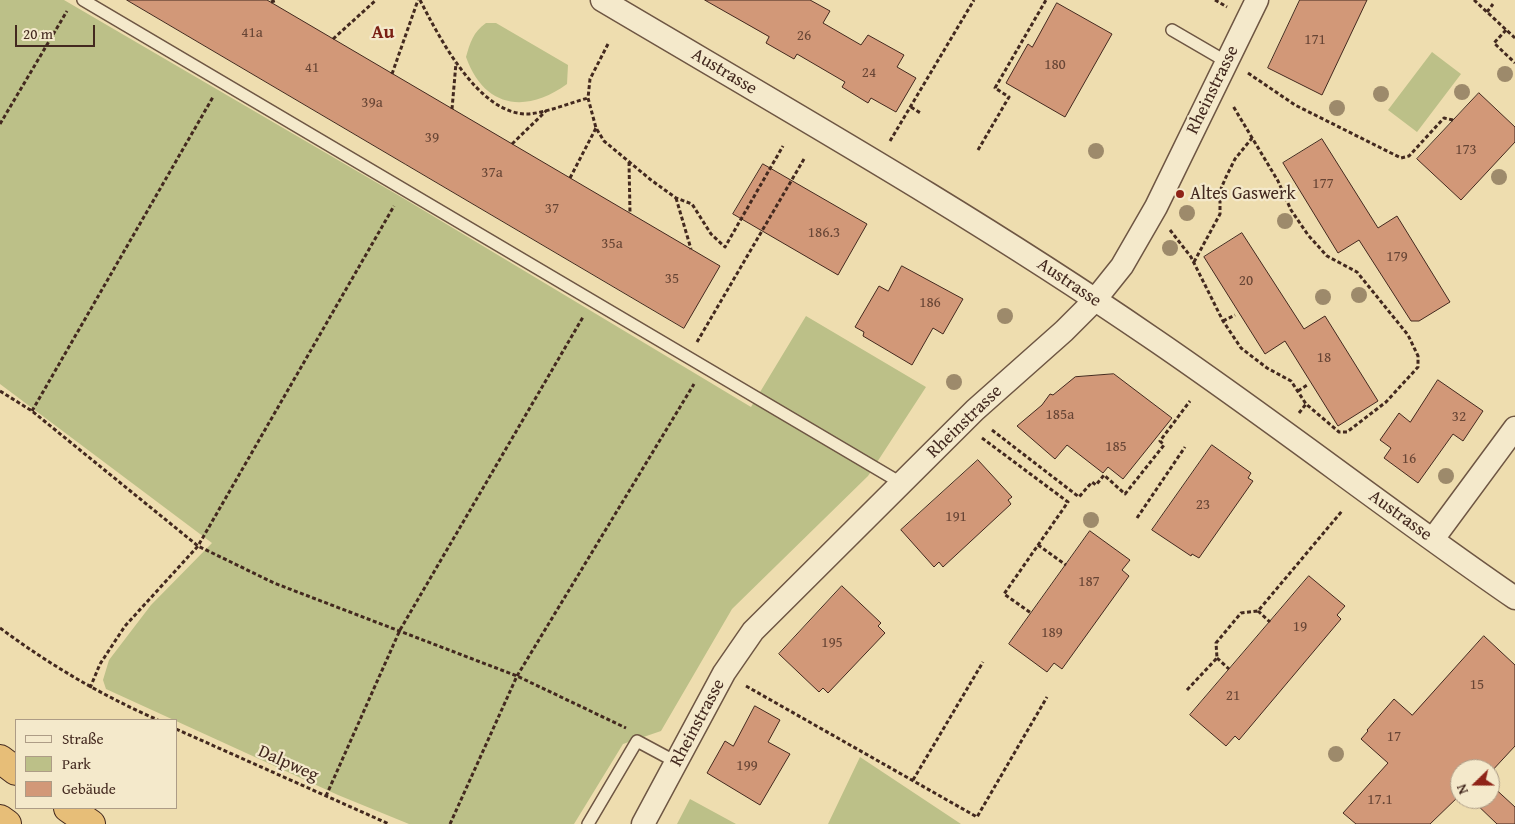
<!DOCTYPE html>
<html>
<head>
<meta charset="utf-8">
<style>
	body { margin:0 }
	#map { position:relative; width:1515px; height:824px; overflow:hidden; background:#eeddaf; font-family:"Gentium Book Plus",serif }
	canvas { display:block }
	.legend { position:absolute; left:15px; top:719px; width:162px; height:90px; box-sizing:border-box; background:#f4e9cb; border:1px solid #ad9c86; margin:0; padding:6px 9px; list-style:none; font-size:15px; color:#43291f }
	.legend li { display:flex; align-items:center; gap:10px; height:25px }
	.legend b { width:25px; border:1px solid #ad9c86 }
	.north { position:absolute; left:1450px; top:759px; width:50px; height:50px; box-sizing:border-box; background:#f4e9cb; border:1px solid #ad9c86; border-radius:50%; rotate:248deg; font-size:14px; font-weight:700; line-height:20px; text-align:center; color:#43291f }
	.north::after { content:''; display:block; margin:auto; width:18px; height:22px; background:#8f2418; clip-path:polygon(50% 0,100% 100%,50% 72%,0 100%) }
	.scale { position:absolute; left:15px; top:25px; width:80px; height:22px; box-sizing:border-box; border:2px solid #43291f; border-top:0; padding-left:6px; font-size:15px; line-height:18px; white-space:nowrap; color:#43291f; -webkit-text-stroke:4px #f4e9cb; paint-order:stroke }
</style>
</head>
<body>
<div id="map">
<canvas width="1515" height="824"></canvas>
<ul class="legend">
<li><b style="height:6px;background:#f4e9cb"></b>Straße</li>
<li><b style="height:14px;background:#bcc088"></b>Park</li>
<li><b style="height:14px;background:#d29878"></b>Gebäude</li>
</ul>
<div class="north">N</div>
<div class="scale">20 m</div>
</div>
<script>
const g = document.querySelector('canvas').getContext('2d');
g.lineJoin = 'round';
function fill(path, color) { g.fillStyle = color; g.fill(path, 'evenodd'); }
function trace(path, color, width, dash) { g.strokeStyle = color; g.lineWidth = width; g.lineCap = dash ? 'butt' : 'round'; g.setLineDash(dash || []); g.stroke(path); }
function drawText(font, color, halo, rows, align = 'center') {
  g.font = font + ' "Gentium Book Plus",serif'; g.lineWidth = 4.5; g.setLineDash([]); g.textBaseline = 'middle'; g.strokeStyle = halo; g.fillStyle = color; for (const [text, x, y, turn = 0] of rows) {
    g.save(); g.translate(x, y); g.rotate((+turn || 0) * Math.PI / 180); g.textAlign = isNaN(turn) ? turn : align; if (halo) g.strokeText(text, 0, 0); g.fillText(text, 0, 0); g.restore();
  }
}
fill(new Path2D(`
	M 0,0 L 64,0 L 403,198 L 751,407 L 806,316 L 926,387 L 868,476 L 732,609 L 661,731 L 623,744 L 574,824 L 409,824 L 338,795 L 106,689 L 103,680 L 109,660 L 151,605 L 212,543 L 0,384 Z
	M 486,23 L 496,23 L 568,65 L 567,84 C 526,114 484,108 466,57 C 470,43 473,32 486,23 Z
	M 1432,52 L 1461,74 L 1417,132 L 1388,110 Z
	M 860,757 L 961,824 L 828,824 Z
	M 690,799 L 736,824 L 677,824 Z`), '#bcc088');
const building = new Path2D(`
	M 127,0 L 267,0 L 720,266 L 684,328 Z
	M 705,0 L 810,0 L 830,11 L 823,23 L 861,45 L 868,35 L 904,55 L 897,67 L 916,78 L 896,112 L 871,98 L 868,103 L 842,87 L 845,82 L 797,54 L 794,59 L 766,43 L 769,37 Z
	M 1300,0 L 1367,0 L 1322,95 L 1268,68 Z
	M 1057,3 L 1112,34 L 1065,117 L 1006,83 L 1028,44 L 1032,47 Z
	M 1479,93 L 1515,127 L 1515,142 L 1461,200 L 1417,159 Z
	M 1322,139 L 1378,228 L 1397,216 L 1450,302 L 1419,321 L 1411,321 L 1359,240 L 1338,253 L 1283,163 Z
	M 763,164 L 867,224 L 838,275 L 733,214 Z
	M 1242,233 L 1304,329 L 1325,316 L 1378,401 L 1338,426 L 1285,341 L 1265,354 L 1204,257 Z
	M 902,266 L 963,299 L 943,334 L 933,328 L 912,365 L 863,336 L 864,332 L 855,327 L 879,286 L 888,291 Z
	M 1114,374 L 1172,418 L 1123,479 L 1108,467 L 1103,473 L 1067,445 L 1055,459 L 1017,426 L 1042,405 L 1050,394 L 1053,395 L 1075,377 Z
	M 1438,380 L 1483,411 L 1463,441 L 1453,434 L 1418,483 L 1384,458 L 1391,448 L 1380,440 L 1399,413 L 1410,422 Z
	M 1212,445 L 1251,473 L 1248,478 L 1253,481 L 1199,558 L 1192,554 L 1191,556 L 1152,530 Z
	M 978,460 L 1012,497 L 1008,500 L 1011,504 L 943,567 L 939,562 L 934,567 L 901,530 Z
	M 1090,531 L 1130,560 L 1122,570 L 1129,576 L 1062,669 L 1054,663 L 1047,672 L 1009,644 Z
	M 1309,576 L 1345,606 L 1337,615 L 1341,619 L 1239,740 L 1235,736 L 1226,746 L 1190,715 Z
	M 842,586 L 881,623 L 878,626 L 885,633 L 828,693 L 823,688 L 819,692 L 779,654 Z
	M 1484,636 L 1515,665 L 1515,746 L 1490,773 L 1490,769 L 1460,769 L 1460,795 L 1430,824 L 1356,824 L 1343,813 L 1388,763 L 1361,739 L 1368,731 L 1367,730 L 1394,699 L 1412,715 Z
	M 755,706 L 780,720 L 768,742 L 790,754 L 760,805 L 707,773 L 725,741 L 733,746 Z
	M 1490,784 L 1515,807 L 1515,824 L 1497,824 L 1471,799 L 1490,799 Z`);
fill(building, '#d29878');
trace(building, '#43291f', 1);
const lane = new Path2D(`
	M 83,0 L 901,483
	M 1172,30 L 1227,62
	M 588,824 L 637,741 L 678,763`);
const street = new Path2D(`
	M 602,0 C 786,109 973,215 1149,336 C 1273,420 1391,513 1515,598
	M 1433,539 L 1515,428
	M 643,824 L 724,673 L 753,631 L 975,410 L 1064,331 L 1094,301 L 1122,266 L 1156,207 L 1257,0`);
const highway = new Path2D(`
	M 0,759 L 16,771
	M 68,808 L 91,824
	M 0,819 L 7,824`);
trace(lane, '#6e5643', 14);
trace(street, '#6e5643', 25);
trace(highway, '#43291f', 30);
trace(new Path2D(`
	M 420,0 C 439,37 479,116 529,114 C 548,112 570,103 588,98
	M 1215,0 L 1227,7
	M 1474,0 L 1515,38
	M 271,2 L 277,0
	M 1487,12 L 1493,4
	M 1506,30 L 1494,43 L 1515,63
	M 333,39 L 376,0
	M 608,44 L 590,79 L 588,98 L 596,128 L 604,141 L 651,180 L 676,198 L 692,204 L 711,234 L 725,247 L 783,146
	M 1248,73 L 1295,105 L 1401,158 L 1409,156 L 1444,118 L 1453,120
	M 392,74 L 418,0
	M 911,107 L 922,114
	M 452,109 L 456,63
	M 0,124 L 67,11
	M 890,141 L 974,0
	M 512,144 L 547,110
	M 978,150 L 1009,97 L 995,88 L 1046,0
	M 629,162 L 630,213
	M 570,178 L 596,128
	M 676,198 L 691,249
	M 1170,230 L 1191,257 L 1223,321 L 1241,348 L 1267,368 L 1291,381 L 1306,404 L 1339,432 L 1347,432 L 1386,402 L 1418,367 L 1418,356 L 1408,335 L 1357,272 L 1327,256 L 1308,235 L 1291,210 L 1278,181 L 1233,106
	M 1194,262 L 1220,214 L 1220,191 L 1226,177 L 1235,159 L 1252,138
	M 1223,321 L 1235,315
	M 697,342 L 804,159
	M 0,391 L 32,411 L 198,546 L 274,583 L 517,676 L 626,728
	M 1298,391 L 1307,385
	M 32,411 L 213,97
	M 1299,413 L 1306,404
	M 992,430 L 1079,497 L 1092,482 L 1096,485 L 1104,475 L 1125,494 L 1164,445 L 1160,441 L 1190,401
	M 982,438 L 1068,502 L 1004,594 L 1031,613
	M 1137,518 L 1185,447
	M 1038,545 L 1066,565
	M 1258,611 L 1270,622
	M 0,628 C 50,665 101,695 158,720
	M 1217,658 L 1229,669
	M 746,686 L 977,817 L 1047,697
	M 90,688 L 100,664 L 125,626 L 198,546 L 394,206
	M 1187,690 L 1217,658 L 1216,643 L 1241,613 L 1258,611 L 1342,511
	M 176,729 L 389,824
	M 913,780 L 983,662
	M 326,796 L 400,630 L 583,317
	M 450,824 L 517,676 L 694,384`), '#43291f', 3, [4, 2.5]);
trace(lane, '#f4e9cb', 11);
trace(street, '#f4e9cb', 22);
trace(highway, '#e7be78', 28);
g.fillStyle = '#9d8a6b';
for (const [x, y] of [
	[1505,74],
	[1462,92],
	[1381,94],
	[1337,108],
	[1096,151],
	[1499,177],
	[1187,213],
	[1285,221],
	[1170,248],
	[1359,295],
	[1323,297],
	[1005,316],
	[954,382],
	[1446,476],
	[1091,520],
	[1336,754]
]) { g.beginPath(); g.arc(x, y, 8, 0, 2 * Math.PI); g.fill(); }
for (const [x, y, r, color] of [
	[1180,194,5,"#8f2418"]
]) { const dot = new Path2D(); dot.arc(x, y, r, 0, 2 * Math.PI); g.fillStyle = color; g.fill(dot); trace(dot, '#f4e9cb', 2); }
drawText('15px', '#674535', null, [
	["41a",252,33],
	["26",804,36],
	["171",1315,40],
	["180",1055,65],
	["41",312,68],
	["24",869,73],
	["39a",372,103],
	["39",432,138],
	["173",1466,150],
	["37a",492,173],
	["177",1323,184],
	["37",552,209],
	["186.3",824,233],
	["35a",612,244],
	["179",1397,257],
	["35",672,279],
	["20",1246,281],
	["186",930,303],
	["18",1324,358],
	["185a",1060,415],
	["32",1459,417],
	["185",1116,447],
	["16",1409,459],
	["23",1203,505],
	["191",956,517],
	["187",1089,582],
	["19",1300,627],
	["189",1052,633],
	["195",832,643],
	["15",1477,685],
	["21",1233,696],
	["17",1394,737],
	["199",747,766],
	["17.1",1380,800]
]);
drawText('18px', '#43291f', '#f4e9cb', [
	["Austrasse",724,72,31],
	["Rheinstrasse",1213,90,-64],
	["Austrasse",1069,283,34],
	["Rheinstrasse",965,422,-44],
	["Austrasse",1400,516,36],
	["Rheinstrasse",698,723,-62],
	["Dalpweg",288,764,24]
]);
drawText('18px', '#43291f', '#f4e9cb', [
	["Altes Gaswerk",1190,194]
], 'left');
drawText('bold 19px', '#7a1f14', '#f4e9cb', [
	["Au",383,33]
]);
</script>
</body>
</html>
